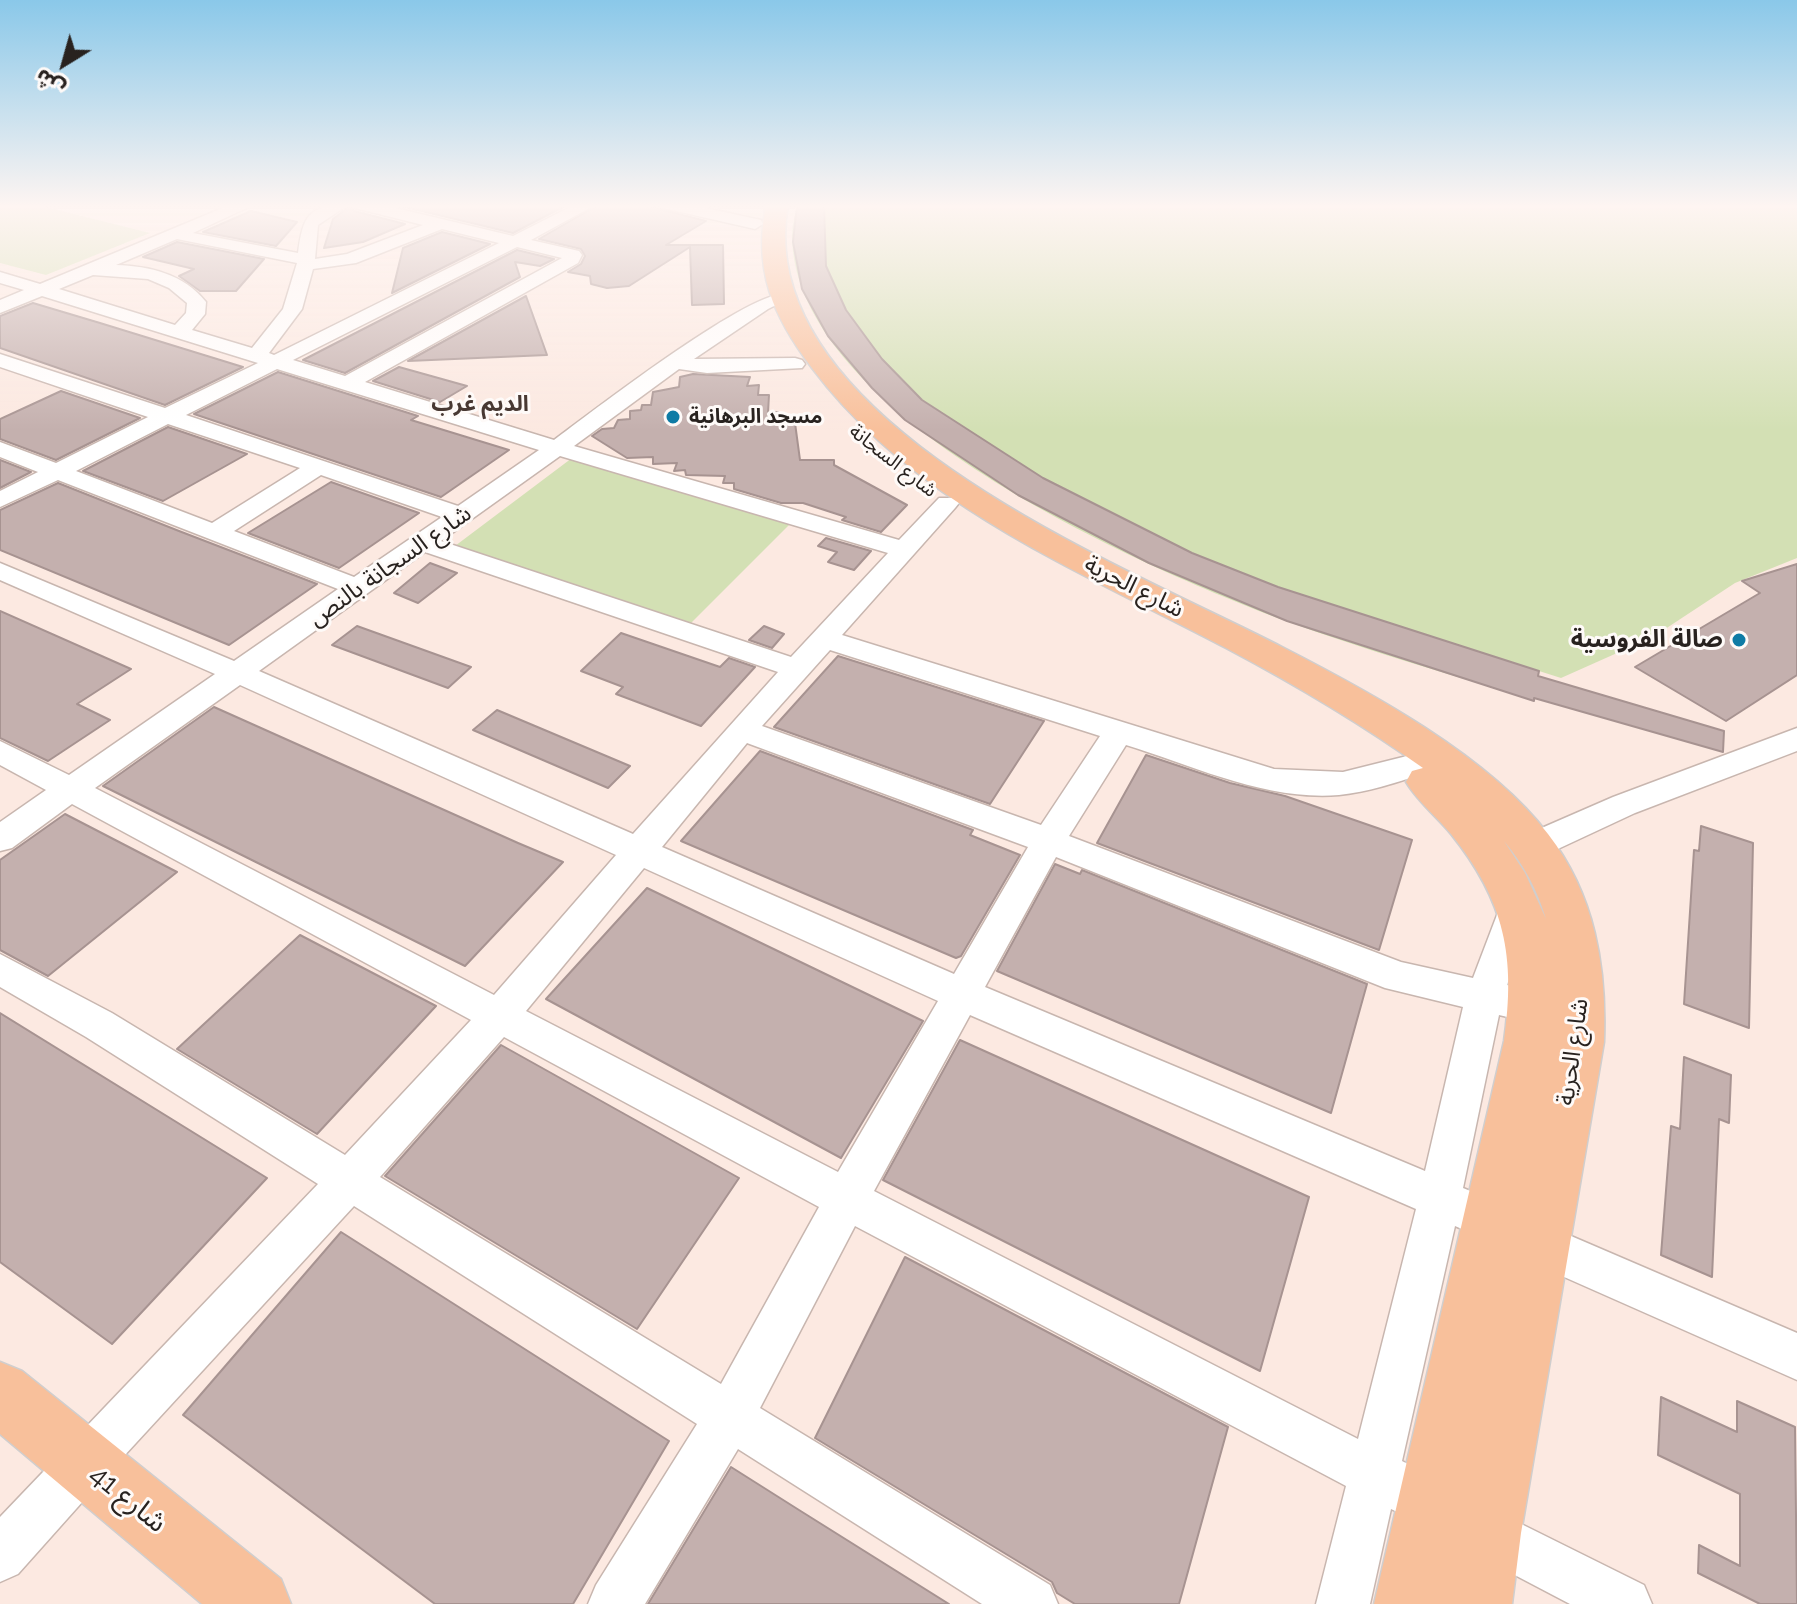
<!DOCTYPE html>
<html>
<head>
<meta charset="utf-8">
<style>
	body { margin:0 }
	#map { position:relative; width:1797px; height:1604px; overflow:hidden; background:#fce9e1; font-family:Raleway,"Noto Sans Arabic",sans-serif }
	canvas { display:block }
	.north { position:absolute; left:24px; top:24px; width:80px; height:80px; -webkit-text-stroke:6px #fefaf8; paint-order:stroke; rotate:217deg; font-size:22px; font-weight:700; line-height:32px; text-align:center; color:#28221f }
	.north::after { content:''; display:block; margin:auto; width:28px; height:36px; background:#28221f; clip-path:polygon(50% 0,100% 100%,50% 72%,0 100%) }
</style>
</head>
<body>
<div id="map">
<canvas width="1797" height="1604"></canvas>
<div class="north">ش</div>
</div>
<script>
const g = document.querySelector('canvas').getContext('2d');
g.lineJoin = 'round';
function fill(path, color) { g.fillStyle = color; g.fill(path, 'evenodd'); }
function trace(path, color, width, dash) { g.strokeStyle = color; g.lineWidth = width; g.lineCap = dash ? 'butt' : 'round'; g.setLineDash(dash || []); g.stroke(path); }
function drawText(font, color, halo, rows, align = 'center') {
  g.font = font + ' Raleway,"Noto Sans Arabic",sans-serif'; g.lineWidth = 6; g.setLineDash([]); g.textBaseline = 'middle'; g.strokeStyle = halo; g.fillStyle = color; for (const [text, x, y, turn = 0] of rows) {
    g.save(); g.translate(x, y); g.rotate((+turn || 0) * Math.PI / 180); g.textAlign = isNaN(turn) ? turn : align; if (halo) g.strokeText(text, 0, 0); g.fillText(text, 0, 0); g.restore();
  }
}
fill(new Path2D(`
	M 0,205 L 38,205 L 150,233 L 46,275 L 0,263 Z
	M 797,205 L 1797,205 L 1797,558 L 1735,583 L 1653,637 L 1561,678 L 1539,671 L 1534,701 C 1451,674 1367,651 1286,621 C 1143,568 792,415 792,235 C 792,225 795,215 797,205 Z
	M 572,458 L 793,521 L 687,627 L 451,549 Z`), '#d3e0b4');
const building = new Path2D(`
	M 397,205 L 567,205 L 513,233 Z
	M 598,205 L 644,205 L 706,221 L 666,245 L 723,245 L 724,304 L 692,305 L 690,247 L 629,286 L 607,288 L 591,284 L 590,276 L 568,272 L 581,264 L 585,256 L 581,249 L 539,239 Z
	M 797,205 L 824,205 L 826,266 L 846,310 L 882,359 L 922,400 L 1043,478 L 1192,553 L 1278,587 L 1539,671 L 1538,676 L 1724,731 L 1723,752 L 1534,698 L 1534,701 L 1287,621 L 1149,563 L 1018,495 L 905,420 L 872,388 L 828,336 L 802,289 L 793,242 Z
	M 350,206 L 354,211 L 405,224 L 363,242 L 324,248 L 333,219 Z
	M 251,211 L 297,222 L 276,246 L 203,232 Z
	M 442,232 L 490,244 L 392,293 L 403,248 Z
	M 177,242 L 264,259 L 236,291 L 200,291 L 179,276 L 194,269 L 143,257 Z
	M 517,250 L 554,259 L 540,266 L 515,262 L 520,277 L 345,373 L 303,360 Z
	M 526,296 L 547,355 L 408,361 Z
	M 33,303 L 100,323 L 243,367 L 165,405 L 0,348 L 0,316 Z
	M 399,367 L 467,386 L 440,402 L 373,381 Z
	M 278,372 L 418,416 L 411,420 L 509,450 L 441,497 L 194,414 Z
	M 693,374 L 750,377 L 747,386 L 759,385 L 758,395 L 769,395 L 768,413 L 778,412 L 778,424 L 795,423 L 800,460 L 834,460 L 834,465 L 907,505 L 881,532 L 842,520 L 846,517 L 803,503 L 781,503 L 734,489 L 734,483 L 723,483 L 725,476 L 686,475 L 685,470 L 674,471 L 677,463 L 653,464 L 653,457 L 627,458 L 592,436 L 602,429 L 614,428 L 618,420 L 630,419 L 630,411 L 641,410 L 642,405 L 651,405 L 653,392 L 679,387 L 680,377 Z
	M 61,391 L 140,418 L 56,460 L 0,439 L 0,419 Z
	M 168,427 L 247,454 L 163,501 L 83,471 Z
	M 0,460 L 31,472 L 0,488 Z
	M 331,482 L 419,513 L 339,568 L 248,533 Z
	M 58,483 L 179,531 L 317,584 L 229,645 L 0,550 L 0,510 Z
	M 826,538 L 871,551 L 854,570 L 828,562 L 837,552 L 818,546 Z
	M 430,563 L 457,573 L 418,603 L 394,593 Z
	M 1797,564 L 1797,675 L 1726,721 L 1635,667 L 1760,593 L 1742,581 Z
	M 0,611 L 131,669 L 77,704 L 110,720 L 48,761 L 0,738 Z
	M 357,626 L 471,667 L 448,688 L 332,645 Z
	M 764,626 L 784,634 L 772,648 L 749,640 Z
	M 621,633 L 720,667 L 729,658 L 755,667 L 701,726 L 616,694 L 623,687 L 581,671 Z
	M 838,656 L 1044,721 L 990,804 L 774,727 Z
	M 214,707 L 518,843 L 563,862 L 465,966 L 103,786 Z
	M 497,710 L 630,766 L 608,788 L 473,730 Z
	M 760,751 L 973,830 L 970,835 L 1020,855 L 961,956 L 956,958 L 681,841 Z
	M 1146,755 L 1230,783 L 1285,796 L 1412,840 L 1379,950 L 1097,843 Z
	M 65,814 L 177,872 L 48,976 L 0,950 L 0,860 Z
	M 1701,826 L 1753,843 L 1749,1028 L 1684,1004 L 1694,850 L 1699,851 Z
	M 1055,864 L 1080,874 L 1082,870 L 1367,984 L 1331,1113 L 997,971 Z
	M 647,888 L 923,1021 L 841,1158 L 546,999 Z
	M 300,935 L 436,1006 L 317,1134 L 177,1049 Z
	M 0,1013 L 267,1178 L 112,1344 L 0,1262 Z
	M 960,1040 L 1309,1197 L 1260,1371 L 883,1180 Z
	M 501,1045 L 739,1178 L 637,1329 L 385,1176 Z
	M 1684,1057 L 1731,1075 L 1729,1123 L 1719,1119 L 1712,1277 L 1661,1255 L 1671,1126 L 1680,1129 Z
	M 341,1232 L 669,1441 L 573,1604 L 435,1604 L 183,1415 Z
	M 905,1257 L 1228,1427 L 1179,1604 L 1075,1604 L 1057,1593 L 1052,1582 L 815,1438 Z
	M 1661,1397 L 1737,1432 L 1737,1401 L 1795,1427 L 1797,1604 L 1760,1604 L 1698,1573 L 1699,1545 L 1740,1566 L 1740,1494 L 1658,1455 Z
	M 731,1467 L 799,1510 L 949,1604 L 648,1604 Z`);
fill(building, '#c4b0ae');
trace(building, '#a79391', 2);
const minor = new Path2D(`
	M 230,205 L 253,205 L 193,233 L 298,253 C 303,216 308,205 348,205 L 318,225 L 315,259 L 347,254 L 423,225 L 355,208 L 353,205 L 383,205 L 513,236 L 574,205 L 595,205 L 531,240 L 579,251 L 582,255 L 578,263 L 365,382 L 554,440 C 589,414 754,286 788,294 L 790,298 L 768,309 L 694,359 L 795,358 L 802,360 L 805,364 L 802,368 L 707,373 L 679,369 L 574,446 L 899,540 L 939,498 L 955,498 L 959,503 L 955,508 L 842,635 L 1274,769 L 1343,772 L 1411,755 L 1422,758 L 1427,766 L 1422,774 C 1395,783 1368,792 1339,795 C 1266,801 1194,766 1126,745 L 1069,836 L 1401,962 L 1473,978 L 1505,894 L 1517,890 L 1529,894 L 1534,904 L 1507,985 L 1563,1000 L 1569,1011 L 1563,1022 L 1550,1027 L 1499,1015 L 1463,1188 L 1507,1206 L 1514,1221 L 1507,1236 L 1492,1242 L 1455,1226 L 1402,1461 L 1449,1485 L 1456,1503 L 1449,1521 L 1431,1528 L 1391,1509 L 1370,1604 L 1316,1604 L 1346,1486 L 855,1226 L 760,1408 L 1050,1585 L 1058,1604 L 982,1604 L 738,1449 L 645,1604 L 588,1604 L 596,1585 L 697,1424 L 354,1206 L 101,1481 L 18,1574 L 0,1582 L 0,1517 L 318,1184 L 86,1037 L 0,987 L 0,954 L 112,1013 L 345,1155 L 471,1020 L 72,804 L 12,848 L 0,851 L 0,822 L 46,790 L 0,765 L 0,741 L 69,775 L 215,674 L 0,580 L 0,563 L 234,661 L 338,589 L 58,480 L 0,507 L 0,491 L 38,472 L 0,457 L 0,442 L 56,463 L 148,417 L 0,367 L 0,354 L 165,408 L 258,363 L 42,296 L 0,313 L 0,300 L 24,290 L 0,283 L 0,272 L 40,284 ZM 442,229 L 499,243 L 274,355 L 269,353 L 302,309 L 313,269 L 356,263 ZM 177,239 L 297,263 L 283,309 L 252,348 L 192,330 L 205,314 L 206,302 C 184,274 150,266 116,265 ZM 517,247 L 562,258 L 345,376 L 293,360 ZM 93,275 L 148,279 L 169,288 L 187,303 L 186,313 L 175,325 L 59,289 ZM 277,369 L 539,450 L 458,506 L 186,415 ZM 168,424 L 300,468 L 212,523 L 76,471 ZM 560,456 L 888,553 L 791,657 L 441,541 ZM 321,475 L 442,517 L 354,577 L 234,531 ZM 425,552 L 778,672 L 633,834 L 259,671 ZM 830,650 L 1100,736 L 1041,825 L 762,726 ZM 240,685 L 616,855 L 494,995 L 95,788 ZM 747,743 L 1028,847 L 954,974 L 662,847 ZM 1056,857 L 1385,988 L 1463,1007 L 1425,1171 L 985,987 ZM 644,868 L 938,1001 L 838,1172 L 526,1011 ZM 970,1015 L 1416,1209 L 1358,1439 L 874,1191 ZM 504,1037 L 819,1207 L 721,1384 L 380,1177 Z
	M 661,205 L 692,205 L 761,220 L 763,224 L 755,229 L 663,208 Z
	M 1797,728 L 1797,751 L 1635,813 L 1545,855 L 1533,859 L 1521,855 L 1516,846 L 1521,837 L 1613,797 Z
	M 1543,1224 L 1797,1333 L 1797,1380 L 1528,1261 L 1521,1246 L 1528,1231 Z
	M 1487,1507 L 1644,1585 L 1652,1604 L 1570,1604 L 1469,1551 L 1461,1533 L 1469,1515 Z`);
const major = new Path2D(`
	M 766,205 L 788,205 C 749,422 1130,568 1282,647 C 1368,691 1489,756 1548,834 C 1595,895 1607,967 1604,1042 L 1521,1533 L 1512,1604 L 1374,1604 L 1504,1041 C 1516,957 1505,901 1451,834 C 1436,816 1418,802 1406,782 L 1412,771 L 1423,768 C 1360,723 1294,684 1226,648 C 1078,570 916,506 812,368 C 773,316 753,271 766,205 ZM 1504,841 C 1524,865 1537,889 1546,919 L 1525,873 Z
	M 0,1362 L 22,1371 L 281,1579 L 291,1604 L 202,1604 L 0,1434 Z`);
trace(minor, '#c8b6af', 3);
trace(major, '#d0cece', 3);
fill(minor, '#fff');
fill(major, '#f8c09b');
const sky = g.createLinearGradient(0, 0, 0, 430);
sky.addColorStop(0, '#8ac8e9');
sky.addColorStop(0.48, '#fef5f2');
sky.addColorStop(1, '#fef5f200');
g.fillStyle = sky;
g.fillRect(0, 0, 1797, 430);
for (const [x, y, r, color] of [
	[673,417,8,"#0e7ba5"],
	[1739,640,8,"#0e7ba5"]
]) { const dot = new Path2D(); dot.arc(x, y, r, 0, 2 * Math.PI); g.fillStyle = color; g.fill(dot); trace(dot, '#fefaf8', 3); }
drawText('bold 20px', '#28221f', '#fefaf8', [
	["مسجد البرهانية",689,417]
], 'left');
drawText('20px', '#28221f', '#fefaf8', [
	["شارع السجانة",893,461,38]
]);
drawText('bold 22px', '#483933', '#fefaf8', [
	["الديم غرب",480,404]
]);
drawText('24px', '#28221f', '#fefaf8', [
	["شارع السجانة بالنص",390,566,-35],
	["شارع الحرية",1134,587,27],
	["شارع الحرية",1573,1052,-82]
]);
drawText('bold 24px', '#28221f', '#fefaf8', [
	["صالة الفروسية",1723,640]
], 'right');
drawText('28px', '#28221f', '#fefaf8', [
	["شارع 41",128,1499,39]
]);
</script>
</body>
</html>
